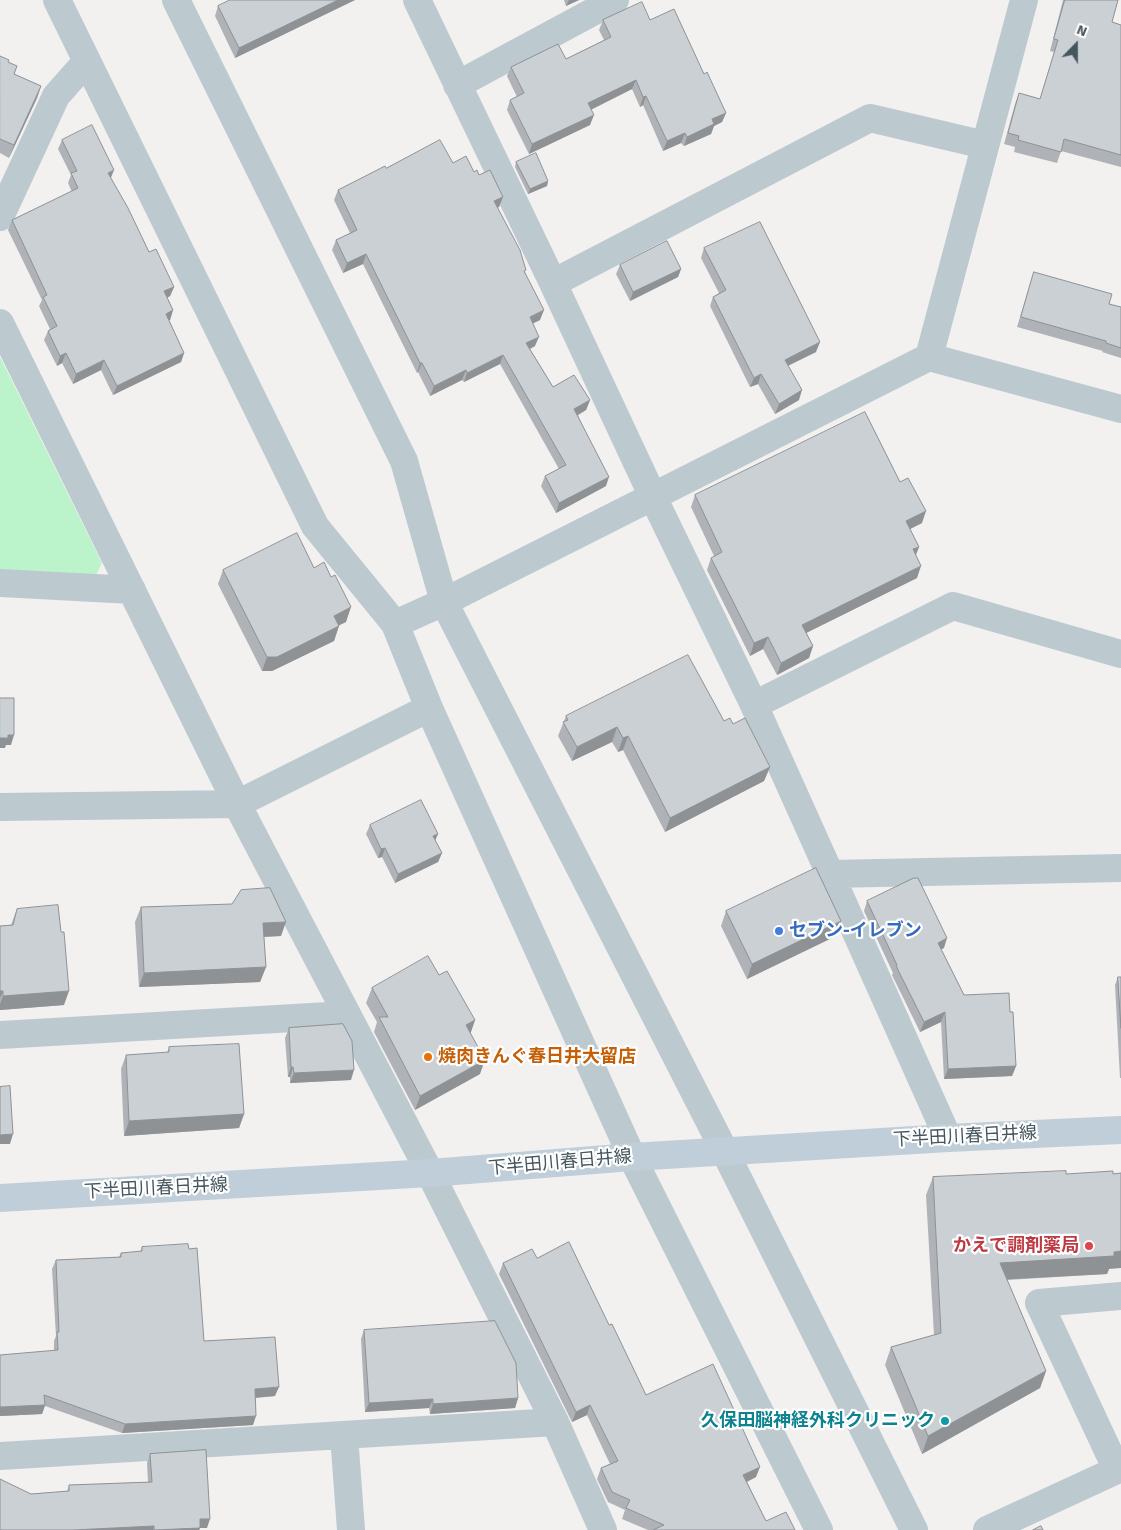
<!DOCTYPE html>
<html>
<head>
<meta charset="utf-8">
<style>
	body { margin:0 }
	#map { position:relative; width:1121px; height:1530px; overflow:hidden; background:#f3f0f0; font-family:Signika,sans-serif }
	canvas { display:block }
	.north { position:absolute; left:1051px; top:20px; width:50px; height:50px; -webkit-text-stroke:4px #fff; paint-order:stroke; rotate:22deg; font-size:14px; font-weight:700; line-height:20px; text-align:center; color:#46565f }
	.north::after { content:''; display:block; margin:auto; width:18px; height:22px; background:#46565f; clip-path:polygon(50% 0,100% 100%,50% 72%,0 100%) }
</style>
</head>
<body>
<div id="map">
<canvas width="1121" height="1530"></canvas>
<div class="north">N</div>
</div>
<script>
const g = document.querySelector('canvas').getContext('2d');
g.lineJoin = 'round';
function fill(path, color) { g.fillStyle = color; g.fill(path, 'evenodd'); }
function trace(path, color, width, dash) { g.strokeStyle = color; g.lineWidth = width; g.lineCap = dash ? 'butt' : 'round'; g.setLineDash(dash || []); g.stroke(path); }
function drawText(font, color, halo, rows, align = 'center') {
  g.font = font + ' Signika,"Noto Sans JP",sans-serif'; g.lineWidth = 4.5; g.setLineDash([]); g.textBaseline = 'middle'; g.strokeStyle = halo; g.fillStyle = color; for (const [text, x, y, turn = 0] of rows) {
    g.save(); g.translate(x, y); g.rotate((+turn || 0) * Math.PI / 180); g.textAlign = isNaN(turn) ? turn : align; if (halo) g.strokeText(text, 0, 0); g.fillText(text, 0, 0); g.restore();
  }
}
fill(new Path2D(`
	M 0,357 L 102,563 L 96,575 L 0,571 Z`), '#bbf3ca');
trace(new Path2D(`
	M 57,0 L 315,526 L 395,624 L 429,708 L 632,1157 L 819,1530
	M 176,0 L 404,461 L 444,602 L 725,1152 L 914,1530
	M 417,0 L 553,283 L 653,497 L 754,705 L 830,874 L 1121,868
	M 457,85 L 615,0
	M 0,217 L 56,96 L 87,61
	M 553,283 L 870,118 L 985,145
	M 0,323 L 237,804 L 430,1173 L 555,1422 L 603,1530
	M 929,357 L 1024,0
	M 0,583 L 132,590
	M 395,624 L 444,602 L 929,357 L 1121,409
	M 754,705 L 953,606 L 1121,654
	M 0,807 L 237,804 L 429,708
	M 830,874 L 948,1138
	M 0,1035 L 346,1015
	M 344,1435 L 351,1530
	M 0,1456 L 555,1422
	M 987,1530 L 1117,1470 L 1039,1303 L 1121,1296`), '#bccad0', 28);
trace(new Path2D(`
	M 0,1198 L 430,1173 L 632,1157 L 948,1138 L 1121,1130`), '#bfced8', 28);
fill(new Path2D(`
	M 355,0 L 235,58 L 215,16 L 218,6 Z
	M 564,0 L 579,0 L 566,6 Z
	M 1063,0 L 1118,0 L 1112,22 L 1121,25 L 1121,167 L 1061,151 L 1057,163 L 1014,152 L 1015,147 L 1004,144 L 1015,104 L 1019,93 L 1040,99 L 1054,52 L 1050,51 Z
	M 603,20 L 650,20 L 704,74 L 726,113 L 722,122 L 714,126 L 711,134 L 684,146 L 681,143 L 663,151 L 643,105 L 640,107 L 632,89 L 591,110 L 590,125 L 529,154 L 507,110 L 510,100 L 517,97 L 507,76 L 511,67 L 566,59 L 604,40 L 599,30 Z
	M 0,56 L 8,62 L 17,66 L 14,74 L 41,86 L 37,98 L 9,158 L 0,153 Z
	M 62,140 L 111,178 L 149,252 L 174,287 L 170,296 L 167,298 L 173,310 L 170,320 L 169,320 L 184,353 L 181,362 L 113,395 L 101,370 L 73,384 L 62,363 L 57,366 L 44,340 L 48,331 L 50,329 L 39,306 L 42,300 L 8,230 L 12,220 L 72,192 L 68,183 L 71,175 L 58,149 Z
	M 516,162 L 548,181 L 547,186 L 528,194 L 515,167 Z
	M 453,163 L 474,172 L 479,175 L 503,197 L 499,207 L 497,208 L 525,272 L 540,320 L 533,323 L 535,346 L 530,349 L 553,387 L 590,400 L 586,410 L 578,415 L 606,486 L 556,513 L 541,486 L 545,476 L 559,469 L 500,364 L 464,382 L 462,380 L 430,396 L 418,372 L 417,373 L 363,264 L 343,273 L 332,250 L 336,240 L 350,233 L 334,200 L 338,190 L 386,168 Z
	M 704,248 L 816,352 L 788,366 L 799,400 L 775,414 L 758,384 L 750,387 L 710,306 L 713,297 L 719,293 L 701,258 Z
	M 620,265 L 681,269 L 678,277 L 630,301 L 616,274 Z
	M 1034,272 L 1109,304 L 1121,307 L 1121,358 L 1102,352 L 1103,351 L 1017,327 Z
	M 900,482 L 922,523 L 910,529 L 919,547 L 916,555 L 917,578 L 806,633 L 813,646 L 809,658 L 777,675 L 763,649 L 750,656 L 707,570 L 711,558 L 714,556 L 691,507 L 695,495 Z
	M 314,568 L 346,622 L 339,625 L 334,641 L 272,671 L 262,671 L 218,584 L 223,570 Z
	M 566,716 L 724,721 L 733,724 L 770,767 L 764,781 L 665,832 L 623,750 L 618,752 L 612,742 L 572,761 L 558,736 Z
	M 370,825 L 438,834 L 435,840 L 442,853 L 438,862 L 395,883 L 382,857 L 378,858 L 366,834 Z
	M 867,901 L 944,948 L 941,949 L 964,995 L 1010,1012 L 1016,1066 L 1012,1076 L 944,1079 L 941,1022 L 920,1032 L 892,975 L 893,973 L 864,911 Z
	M 141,907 L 281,936 L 264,937 L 266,967 L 260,982 L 139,987 L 135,922 Z
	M 17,909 L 64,1005 L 0,1010 L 0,926 L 11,925 Z
	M 726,911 L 836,936 L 747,979 L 721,926 Z
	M 439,975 L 475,1020 L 470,1033 L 480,1074 L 415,1110 L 374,1032 L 377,1022 L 366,1003 L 372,988 Z
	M 1118,977 L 1121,977 L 1121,1078 L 1120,1078 L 1115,985 Z
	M 289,1028 L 351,1080 L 290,1083 L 290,1077 L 288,1077 L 285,1038 Z
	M 169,1047 L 244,1114 L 239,1128 L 124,1136 L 121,1069 L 126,1055 L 167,1053 Z
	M 1066,1174 L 1109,1269 L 1107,1274 L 1007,1280 L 1046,1371 L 1040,1388 L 922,1454 L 885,1365 L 891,1347 L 934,1335 L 926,1195 L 933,1177 Z
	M 142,1247 L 204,1341 L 275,1396 L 255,1398 L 253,1425 L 122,1433 L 45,1406 L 42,1414 L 0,1416 L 54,1350 L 54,1341 L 56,1336 L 52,1269 L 56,1260 L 119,1257 L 121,1253 L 140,1252 Z
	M 537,1258 L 609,1325 L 646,1395 L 756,1477 L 747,1482 L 766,1521 L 795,1530 L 648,1530 L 622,1519 L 625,1510 L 608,1502 L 597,1479 L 601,1468 L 610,1464 L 587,1415 L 572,1422 L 499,1274 L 503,1263 Z
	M 364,1330 L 518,1398 L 515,1408 L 430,1414 L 429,1408 L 365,1412 L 361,1339 Z
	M 150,1454 L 207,1528 L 200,1528 L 199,1530 L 0,1530 L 31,1494 L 67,1492 L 69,1485 L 148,1482 L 147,1463 Z`), '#afb3b7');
fill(new Path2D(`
	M 338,0 L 355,0 L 235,58 L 239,48 Z
	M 569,0 L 579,0 L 566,6 Z
	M 636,80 L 632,89 L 584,113 L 588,103 Z
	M 41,86 L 37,98 L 9,158 L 14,145 Z
	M 646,96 L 643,105 L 640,107 L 643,97 Z
	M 726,113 L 722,122 L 714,126 L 711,134 L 684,146 L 687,137 L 712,119 Z
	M 594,115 L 590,125 L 529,154 L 532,144 Z
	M 685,133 L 681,143 L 663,151 L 667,141 Z
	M 114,170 L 110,180 L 108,173 Z
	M 548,181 L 547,186 L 528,194 L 530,189 Z
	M 503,197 L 499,207 L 490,211 L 494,201 Z
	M 366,254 L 363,264 L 343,273 L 347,263 Z
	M 681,269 L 678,277 L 630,301 L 633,292 Z
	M 174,287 L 170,296 L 161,301 L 164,291 Z
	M 173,310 L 170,320 L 162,323 L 166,314 Z
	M 544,310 L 540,320 L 526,327 L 530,317 Z
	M 539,337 L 535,346 L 522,353 L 526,343 Z
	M 820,342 L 816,352 L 781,369 L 785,360 Z
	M 66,353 L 62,363 L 57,366 L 60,356 Z
	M 184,353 L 181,362 L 113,395 L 117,386 Z
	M 503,355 L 500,364 L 464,382 L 467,373 Z
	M 104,360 L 101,370 L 73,384 L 76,374 Z
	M 420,363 L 422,363 L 418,372 L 417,373 Z
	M 466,370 L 462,380 L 430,396 L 434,386 Z
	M 761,374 L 758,384 L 750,387 L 754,378 Z
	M 802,390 L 799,400 L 775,414 L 779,404 Z
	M 590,400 L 586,410 L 571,419 L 574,409 Z
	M 609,477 L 606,486 L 556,513 L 559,503 Z
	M 926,511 L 922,523 L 902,533 L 906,521 Z
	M 919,547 L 914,559 L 913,549 Z
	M 921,566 L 917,578 L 798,637 L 802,625 Z
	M 351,607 L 346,622 L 329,630 L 334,616 Z
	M 339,626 L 334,641 L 272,671 L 262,671 L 267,657 Z
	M 768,637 L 763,649 L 750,656 L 754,643 Z
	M 813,646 L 809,658 L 777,675 L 781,663 Z
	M 617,727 L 612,742 L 572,761 L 577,747 Z
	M 8,735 L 14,735 L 11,745 L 6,745 L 5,748 L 0,748 L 0,738 Z
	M 628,736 L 623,750 L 618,752 L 623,738 Z
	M 770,767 L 764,781 L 665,832 L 670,818 Z
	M 438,834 L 434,843 L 433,836 Z
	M 385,848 L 382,857 L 378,858 L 381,849 Z
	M 442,853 L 438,862 L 395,883 L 398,874 Z
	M 841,921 L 836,936 L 747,979 L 752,964 Z
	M 286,922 L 281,936 L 258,937 L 263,923 Z
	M 947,938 L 944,948 L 934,953 L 938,943 Z
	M 266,967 L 260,982 L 139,987 L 144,973 Z
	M 0,991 L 3,991 L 0,998 Z
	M 69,991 L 64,1005 L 0,1010 L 0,1004 L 3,996 Z
	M 945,1012 L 941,1022 L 920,1032 L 924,1022 Z
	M 475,1020 L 470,1035 L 466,1025 Z
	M 485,1060 L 480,1074 L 415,1110 L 420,1096 Z
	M 1016,1066 L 1012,1076 L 944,1079 L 948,1069 Z
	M 291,1067 L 293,1067 L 290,1077 L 288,1077 Z
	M 354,1070 L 351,1080 L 290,1083 L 294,1073 Z
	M 244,1114 L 239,1128 L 124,1136 L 129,1121 Z
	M 13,1134 L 10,1144 L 0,1144 L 0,1135 Z
	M 1121,1251 L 1121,1268 L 1109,1269 L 1107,1274 L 994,1280 L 1000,1263 Z
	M 1046,1371 L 1040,1388 L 922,1454 L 928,1436 Z
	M 279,1387 L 275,1396 L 252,1398 L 255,1389 Z
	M 518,1398 L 515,1408 L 430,1414 L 433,1404 Z
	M 433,1399 L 429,1408 L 365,1412 L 369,1403 Z
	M 45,1405 L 42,1414 L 0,1416 L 0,1407 Z
	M 590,1405 L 587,1415 L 572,1422 L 576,1412 Z
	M 256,1416 L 253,1425 L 122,1433 L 125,1424 Z
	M 760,1467 L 756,1477 L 740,1485 L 743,1475 Z
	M 200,1519 L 210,1519 L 207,1528 L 200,1528 L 199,1530 L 166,1530 Z
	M 154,1526 L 153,1530 L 73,1530 Z`), '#8e9295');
const building = new Path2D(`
	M 230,0 L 338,0 L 239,48 L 218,6 Z
	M 1065,0 L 1118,0 L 1112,22 L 1121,25 L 1121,155 L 1064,139 L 1061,152 L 1018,140 L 1019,136 L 1008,133 L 1019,93 L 1040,99 L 1058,40 L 1054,39 Z
	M 642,2 L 650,20 L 674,9 L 704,74 L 707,72 L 726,113 L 712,119 L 714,124 L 687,137 L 685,133 L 667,141 L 646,96 L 643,97 L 636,80 L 588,103 L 594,115 L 532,144 L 510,100 L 524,93 L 511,67 L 558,44 L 566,59 L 611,37 L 603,20 Z
	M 0,56 L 9,60 L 8,62 L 17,66 L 14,74 L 41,86 L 14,145 L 0,139 Z
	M 92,125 L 114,170 L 108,173 L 128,208 L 149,252 L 156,249 L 174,287 L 164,291 L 173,310 L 166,314 L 184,353 L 117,386 L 104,360 L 76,374 L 66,353 L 60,356 L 48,331 L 57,326 L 43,297 L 47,295 L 12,220 L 78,188 L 71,173 L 77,171 L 62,140 Z
	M 440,140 L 453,163 L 466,156 L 474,172 L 477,170 L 479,175 L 490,170 L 503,197 L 494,201 L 520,250 L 526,270 L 524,271 L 544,310 L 530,317 L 539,337 L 526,343 L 553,387 L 574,375 L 590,400 L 574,409 L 609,477 L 559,503 L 545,476 L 566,465 L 503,355 L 467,373 L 466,370 L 434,386 L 422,363 L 420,363 L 366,254 L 347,263 L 336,240 L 357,230 L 338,190 L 385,166 L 386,168 Z
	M 536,153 L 548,181 L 530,189 L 516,162 Z
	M 760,222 L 820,342 L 785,360 L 802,390 L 779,404 L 761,374 L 754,378 L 713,297 L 726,290 L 704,248 Z
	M 667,241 L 681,269 L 633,292 L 620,265 Z
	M 1034,272 L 1112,294 L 1109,304 L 1121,307 L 1121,348 L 1106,343 L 1106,341 L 1021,317 Z
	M 865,412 L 900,482 L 908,478 L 926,511 L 906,521 L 919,547 L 913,549 L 921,566 L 802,625 L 813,646 L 781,663 L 768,637 L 754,643 L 711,558 L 722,552 L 695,495 Z
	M 297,533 L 314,568 L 324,562 L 331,577 L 335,575 L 351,607 L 334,616 L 339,626 L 277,657 L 267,657 L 223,570 Z
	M 688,655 L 724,721 L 730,718 L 733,724 L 745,718 L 770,767 L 670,818 L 628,736 L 623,738 L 617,727 L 577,747 L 563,722 L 568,720 L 566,716 Z
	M 0,698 L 14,698 L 14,735 L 8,735 L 8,738 L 0,738 Z
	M 421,800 L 438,834 L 433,836 L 442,853 L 398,874 L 385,848 L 381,849 L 370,825 Z
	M 816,868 L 841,921 L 752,964 L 726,911 Z
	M 914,878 L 918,878 L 947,938 L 938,943 L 964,995 L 1009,993 L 1010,1012 L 1013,1012 L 1016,1066 L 948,1069 L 945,1012 L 924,1022 L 898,970 L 896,965 L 897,965 L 867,901 Z
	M 270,888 L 286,922 L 263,923 L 266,967 L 144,973 L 141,907 L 232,904 L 241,890 Z
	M 58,905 L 61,932 L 64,932 L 69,991 L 3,996 L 3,991 L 0,991 L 0,926 L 13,925 L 17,909 Z
	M 428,956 L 439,975 L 447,971 L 475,1020 L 466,1025 L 485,1060 L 420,1096 L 379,1017 L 388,1017 L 372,988 Z
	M 1118,977 L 1121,977 L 1121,1028 Z
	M 343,1024 L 352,1041 L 354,1070 L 294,1073 L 293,1067 L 291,1067 L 289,1028 Z
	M 239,1044 L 244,1114 L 129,1121 L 126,1055 L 169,1052 L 169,1047 Z
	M 10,1086 L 13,1134 L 0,1135 L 0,1087 Z
	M 1066,1171 L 1066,1174 L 1113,1171 L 1113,1174 L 1121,1173 L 1121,1251 L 1114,1252 L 1114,1256 L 1000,1263 L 1046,1371 L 928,1436 L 891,1347 L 941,1333 L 933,1177 Z
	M 569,1242 L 609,1325 L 612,1324 L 646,1395 L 713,1364 L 760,1467 L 743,1475 L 766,1521 L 786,1512 L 795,1530 L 653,1530 L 664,1525 L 626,1508 L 630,1500 L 612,1492 L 601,1468 L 618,1461 L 590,1405 L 576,1412 L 503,1263 L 532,1249 L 537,1258 Z
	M 188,1244 L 189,1249 L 197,1248 L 204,1341 L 275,1337 L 279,1387 L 255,1389 L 256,1416 L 125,1424 L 44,1395 L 45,1405 L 0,1407 L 0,1355 L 58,1350 L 57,1332 L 59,1332 L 56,1260 L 121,1257 L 121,1253 L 142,1251 L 142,1247 Z
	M 495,1321 L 516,1363 L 518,1398 L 433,1404 L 433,1399 L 369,1403 L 364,1330 Z
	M 206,1450 L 210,1519 L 200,1519 L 200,1528 L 154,1530 L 154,1526 L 73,1530 L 0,1530 L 0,1479 L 31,1494 L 69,1491 L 69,1485 L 152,1482 L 150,1454 Z
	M 1041,1526 L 1043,1530 L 1033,1530 Z`);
fill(building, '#cbd0d5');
trace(building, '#8e9295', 1);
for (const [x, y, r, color] of [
	[779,931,5,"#3f7fe0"],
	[428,1057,5,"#e8710a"],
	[1089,1246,5,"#e0444e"],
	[945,1421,5,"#0f9aa8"]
]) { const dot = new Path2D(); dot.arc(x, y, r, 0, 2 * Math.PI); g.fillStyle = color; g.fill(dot); trace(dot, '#fff', 2); }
drawText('bold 18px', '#366cbe', '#fff', [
	["セブン-イレブン",789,931]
], 'left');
drawText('bold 18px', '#c56008', '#fff', [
	["焼肉きんぐ春日井大留店",438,1057]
], 'left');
drawText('18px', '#46565f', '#fff', [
	["下半田川春日井線",965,1137,-3],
	["下半田川春日井線",560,1163,-5],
	["下半田川春日井線",156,1189,-3]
]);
drawText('bold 18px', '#be3a42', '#fff', [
	["かえで調剤薬局",1079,1246]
], 'right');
drawText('bold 18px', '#0d838f', '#fff', [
	["久保田脳神経外科クリニック",935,1421]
], 'right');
</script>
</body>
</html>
